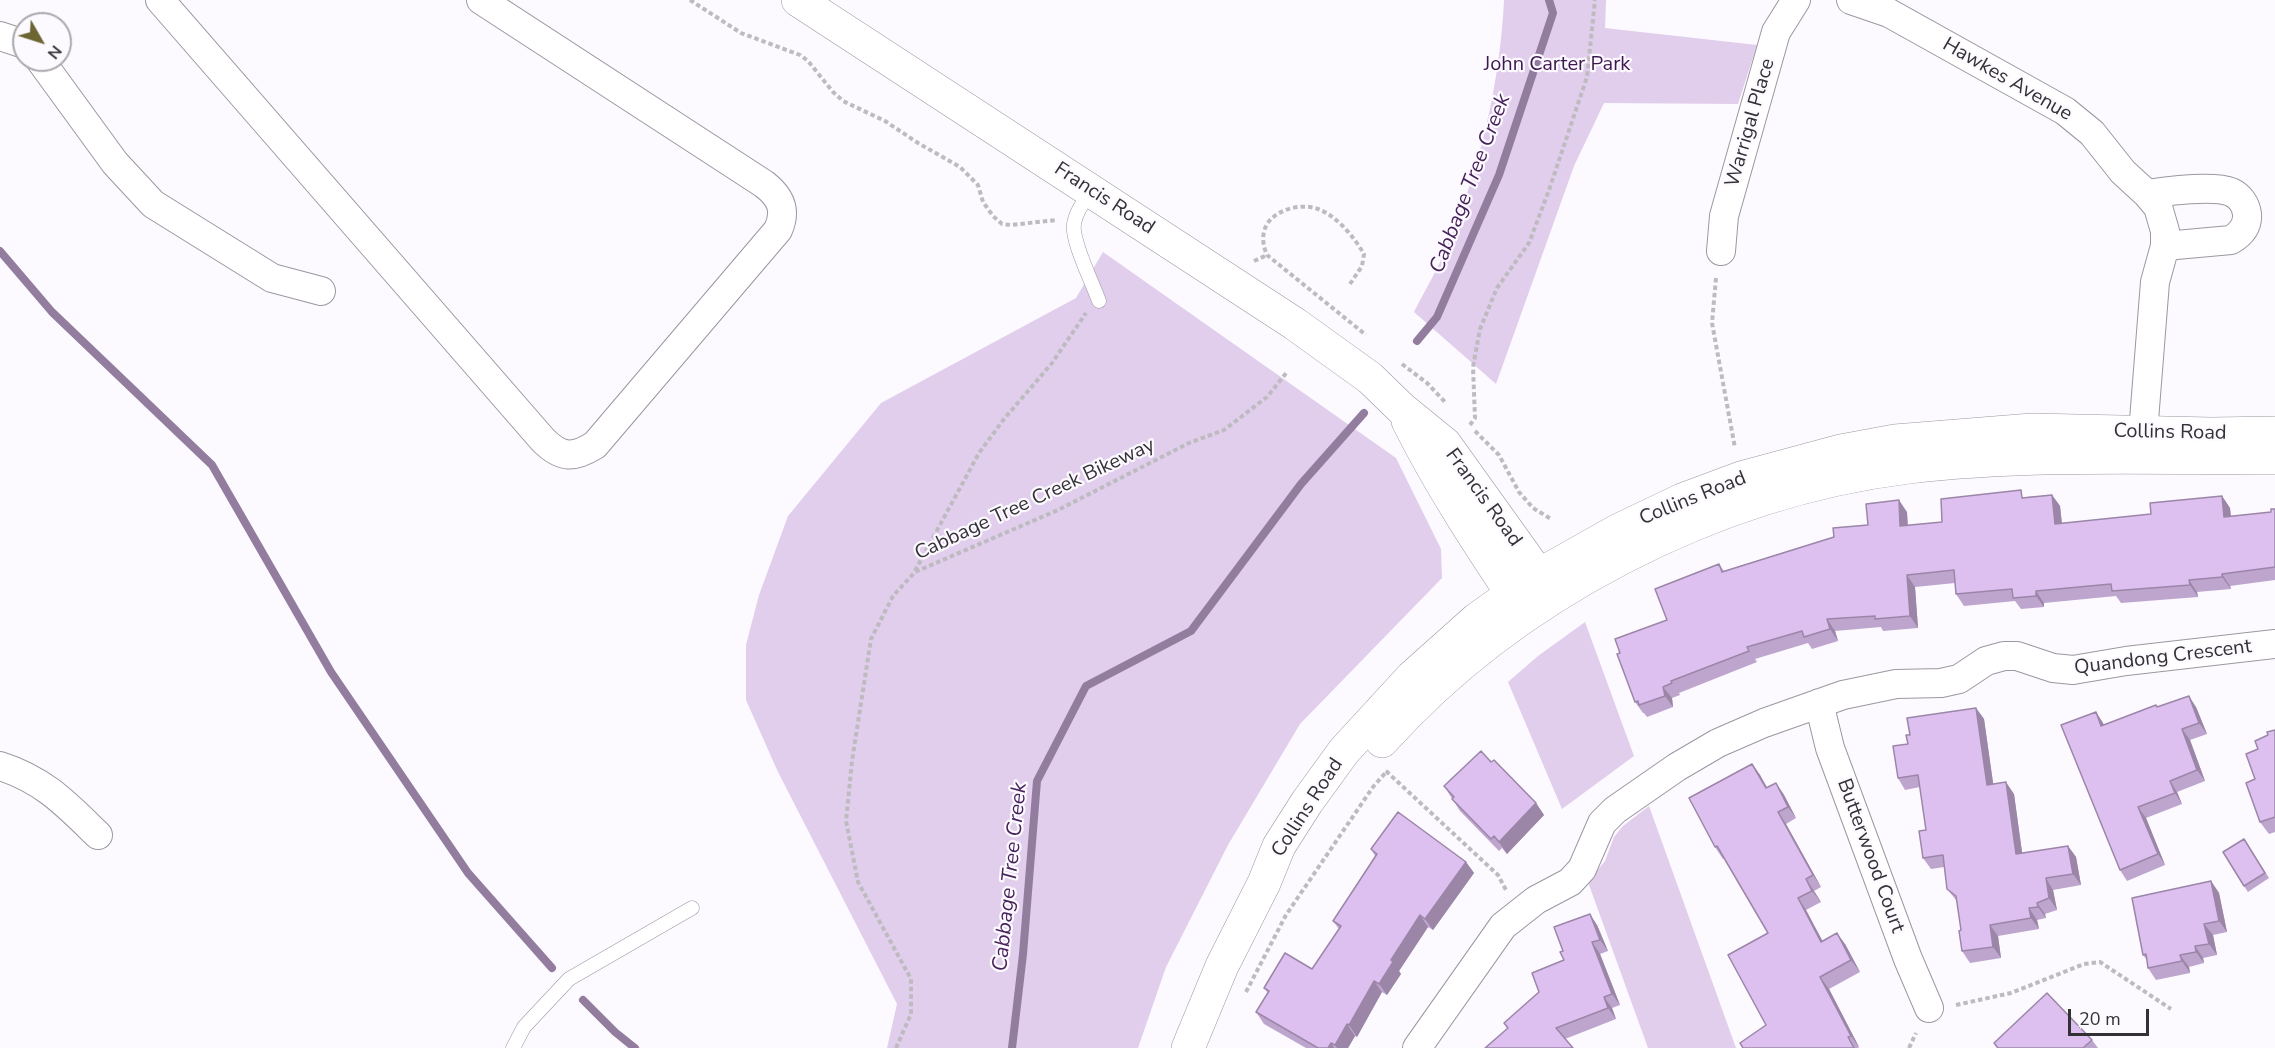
<!DOCTYPE html>
<html>
<head>
<meta charset="utf-8">
<style>
	body { margin:0 }
	#map { position:relative; width:2275px; height:1048px; overflow:hidden; background:#fcf9ff; font-family:"Nunito Sans",sans-serif }
	canvas { display:block }
	.north { position:absolute; left:12px; top:12px; width:60px; height:60px; box-sizing:border-box; background:#fcf9ff; border:2px solid #aca9ae; border-radius:50%; rotate:129deg; font-size:16px; font-weight:700; line-height:24px; text-align:center; color:#343135 }
	.north::after { content:''; display:block; margin:auto; width:21px; height:27px; background:#6d6633; clip-path:polygon(50% 0,100% 100%,50% 72%,0 100%) }
	.scale { position:absolute; left:2068px; top:1009px; width:81px; height:27px; box-sizing:border-box; border:3px solid #343135; border-top:0; padding-left:8px; font-size:18px; line-height:21px; white-space:nowrap; color:#343135; -webkit-text-stroke:4px #fcf9ff; paint-order:stroke }
</style>
</head>
<body>
<div id="map">
<canvas width="2275" height="1048"></canvas>
<div class="north">N</div>
<div class="scale">20 m</div>
</div>
<script>
const g = document.querySelector('canvas').getContext('2d');
g.lineJoin = 'round';
function fill(path, color) { g.fillStyle = color; g.fill(path, 'evenodd'); }
function trace(path, color, width, dash) { g.strokeStyle = color; g.lineWidth = width; g.lineCap = dash ? 'butt' : 'round'; g.setLineDash(dash || []); g.stroke(path); }
function drawText(font, color, halo, rows, align = 'center') {
  g.font = font + ' "Nunito Sans",sans-serif'; g.lineWidth = 4.5; g.setLineDash([]); g.textBaseline = 'middle'; g.strokeStyle = halo; g.fillStyle = color; for (const [text, x, y, turn = 0] of rows) {
    g.save(); g.translate(x, y); g.rotate((+turn || 0) * Math.PI / 180); g.textAlign = isNaN(turn) ? turn : align; if (halo) g.strokeText(text, 0, 0); g.fillText(text, 0, 0); g.restore();
  }
}
fill(new Path2D(`
	M 1504,0 L 1606,0 L 1605,28 L 1757,45 L 1738,104 L 1604,103 L 1574,166 L 1496,384 L 1414,312 C 1425,290 1438,269 1447,246 C 1480,169 1500,83 1504,0 Z
	M 1103,252 L 1396,458 L 1441,549 L 1442,578 L 1300,724 L 1228,845 L 1166,967 L 1138,1048 L 887,1048 L 897,1004 L 778,772 L 746,700 L 746,645 L 759,595 L 788,516 L 881,403 L 1076,298 Z
	M 1585,622 L 1634,756 L 1562,809 L 1508,682 L 1538,656 Z
	M 1649,806 L 1736,1048 L 1648,1048 L 1588,882 L 1605,861 L 1614,837 L 1623,826 Z`), '#e0ceec');
trace(new Path2D(`
	M 0,251 L 52,312 L 212,465 L 331,672 L 468,873 L 552,968
	M 1417,341 L 1437,317 L 1499,175 L 1553,13 L 1549,0
	M 583,1000 L 615,1032 L 635,1048
	M 1012,1048 L 1023,954 L 1037,781 L 1086,686 L 1191,631 L 1301,484 L 1364,413`), '#927d9f', 8);
const lane = new Path2D(`
	M 1091,191 C 1084,201 1076,212 1074,224 C 1071,240 1093,284 1099,301
	M 513,1048 L 524,1027 L 569,979 L 692,908`);
const street = new Path2D(`
	M 160,0 L 543,440 C 562,459 574,458 595,445 L 778,230 C 787,210 781,197 764,184 L 481,0
	M 1851,0 L 1889,13 L 2065,111 L 2092,133 L 2123,172 L 2147,194 L 2158,207 L 2165,231 L 2165,246 L 2155,282 L 2143,433
	M 0,36 L 24,44
	M 40,60 L 115,163 L 153,204 L 272,278 L 321,291
	M 2147,194 C 2167,191 2214,185 2231,192 C 2240,196 2246,205 2247,214 C 2248,226 2241,234 2231,240 L 2165,246
	M 1721,251 L 1724,216 L 1776,32 L 1796,0
	M 1819,703 L 1830,748 L 1908,959 L 1929,1008
	M 0,766 C 44,780 66,804 98,835
	M 1417,1048 L 1503,926 L 1536,900 L 1570,882 L 1582,869 L 1602,823 L 1615,810 L 1677,767 L 1718,743 L 1764,723 L 1843,695 L 1896,684 L 1941,683 L 1959,679 L 1986,661 L 2004,656 L 2017,656 L 2053,668 L 2073,670 L 2126,661 L 2275,644`);
const secondary = new Path2D(`
	M 798,0 L 1295,324 L 1370,378 L 1402,409 L 1445,444 L 1551,592
	M 1408,421 C 1441,487 1482,549 1523,610
	M 1382,741 C 1513,595 1713,491 1909,467 C 2030,453 2153,458 2275,458
	M 1188,1048 L 1222,966 L 1264,883 L 1279,846 L 1307,802 L 1344,751 L 1412,677 L 1477,619 L 1539,575 L 1619,530 L 1682,500 L 1741,478 L 1841,451 L 1895,441 L 2032,430 L 2211,434 L 2275,433`);
trace(lane, '#9c97a0', 15);
trace(street, '#9c97a0', 30);
trace(secondary, '#9c97a0', 34);
trace(new Path2D(`
	M 690,0 L 741,33 L 800,55 L 808,61 L 833,92 L 843,101 L 885,121 L 918,143 L 960,167 L 978,185 L 983,202 L 993,216 L 1002,224 L 1011,225 L 1056,220
	M 1254,261 L 1267,255
	M 1716,278 L 1712,323 L 1735,448
	M 1350,284 L 1362,266 L 1364,254 C 1354,237 1337,216 1318,209 C 1300,202 1268,211 1264,232 C 1262,240 1264,248 1267,255 L 1366,335
	M 1402,364 L 1427,383 L 1446,403
	M 1470,425 L 1475,418 L 1473,367 L 1480,329 L 1497,288 L 1529,243 L 1549,190 L 1587,77 L 1595,0
	M 1475,431 L 1499,455 L 1519,492 L 1533,508 L 1551,519
	M 915,571 L 979,453 L 1004,419 L 1052,363 L 1086,313
	M 1386,771 L 1498,875 L 1506,890
	M 1246,992 L 1286,915 L 1373,787 L 1387,771
	M 1956,1005 L 2011,993 L 2084,964 L 2100,962 L 2171,1009
	M 896,1048 L 911,1014 L 911,979 L 858,882 L 846,821 L 852,761 L 871,639 L 893,596 L 915,572 L 1058,510 L 1189,443 L 1224,430 L 1267,397 L 1287,372
	M 1909,1048 L 1916,1033`), '#bebbc0', 4, [4.5, 3]);
trace(lane, '#fff', 14);
trace(street, '#fff', 28);
trace(secondary, '#fff', 33);
fill(new Path2D(`
	M 2052,495 L 2060,506 L 2062,523 L 2151,514 L 2222,496 L 2230,508 L 2231,516 L 2271,512 L 2275,509 L 2275,580 L 2230,586 L 2231,589 L 2197,592 L 2198,597 L 2121,603 L 2116,596 L 2044,603 L 2044,607 L 2021,609 L 2015,601 L 1964,606 L 1956,594 L 1955,583 L 1915,587 L 1918,628 L 1883,631 L 1881,627 L 1835,631 L 1838,641 L 1812,649 L 1808,643 L 1755,659 L 1757,662 L 1679,693 L 1680,695 L 1672,698 L 1673,707 L 1647,717 L 1644,713 L 1643,713 L 1635,702 L 1620,653 L 1667,620 L 1719,564 L 1724,571 L 1834,537 L 1907,512 L 1908,525 L 1942,522 L 2026,497 Z
	M 2156,705 L 2158,707 L 2196,707 L 2207,734 L 2190,740 L 2205,781 L 2177,792 L 2182,804 L 2146,818 L 2165,865 L 2127,881 L 2120,870 L 2096,712 L 2104,725 Z
	M 1976,708 L 1984,719 L 1993,784 L 2014,794 L 2022,853 L 2068,846 L 2076,857 L 2081,885 L 2053,890 L 2057,910 L 2045,914 L 2046,918 L 2037,920 L 2039,929 L 1998,936 L 2001,958 L 1970,963 L 1962,951 L 1961,930 L 1957,901 L 1947,889 L 1944,867 L 1931,869 L 1923,858 L 1926,830 L 1920,787 L 1905,790 L 1898,778 L 1908,744 L 1910,735 Z
	M 2275,730 L 2275,832 L 2269,834 L 2260,822 L 2255,779 L 2268,735 Z
	M 1491,762 L 1536,803 L 1544,815 L 1507,854 L 1502,848 L 1499,851 L 1460,811 L 1444,786 Z
	M 1752,764 L 1760,775 L 1767,788 L 1776,783 L 1784,795 L 1796,818 L 1786,824 L 1821,887 L 1814,891 L 1821,902 L 1806,910 L 1822,941 L 1845,944 L 1860,972 L 1829,989 L 1859,1047 L 1858,1048 L 1743,1048 L 1766,1025 L 1768,933 L 1724,858 L 1723,859 L 1715,847 Z
	M 2248,845 L 2269,878 L 2248,892 L 2244,886 Z
	M 1371,849 L 1466,862 L 1474,873 L 1433,930 L 1428,927 L 1399,971 L 1401,974 L 1387,995 L 1382,992 L 1357,1037 L 1355,1036 L 1348,1048 L 1306,1048 L 1264,1024 L 1256,1012 L 1268,993 L 1264,988 L 1312,969 L 1339,929 L 1333,921 L 1375,856 Z
	M 2211,881 L 2219,893 L 2227,932 L 2213,935 L 2217,955 L 2203,958 L 2204,963 L 2189,967 L 2190,973 L 2156,980 L 2148,968 L 2147,960 L 2143,955 Z
	M 1597,925 L 1608,951 L 1600,954 L 1620,1005 L 1612,1008 L 1616,1019 L 1565,1039 L 1507,1028 L 1504,1023 L 1539,992 L 1564,960 L 1563,951 Z
	M 2092,1040 L 2098,1048 L 1997,1048 L 1994,1043 Z`), '#bea5ce');
fill(new Path2D(`
	M 2052,495 L 2060,506 L 2063,535 L 2055,524 Z
	M 2222,496 L 2230,508 L 2232,529 L 2224,517 Z
	M 1899,500 L 1907,512 L 1908,538 L 1900,526 Z
	M 2222,574 L 2230,586 L 2231,589 L 2222,577 Z
	M 1907,575 L 1915,587 L 1918,628 L 1910,616 Z
	M 2189,580 L 2197,592 L 2198,597 L 2190,585 Z
	M 2036,591 L 2044,603 L 2044,607 L 2036,596 Z
	M 1827,619 L 1835,631 L 1838,641 L 1830,629 Z
	M 1663,687 L 1672,698 L 1673,707 L 1665,696 Z
	M 2189,696 L 2196,707 L 2207,734 L 2199,723 Z
	M 1976,708 L 1984,719 L 1995,796 L 1987,785 Z
	M 2096,712 L 2103,723 L 2109,737 L 2101,726 Z
	M 2182,729 L 2190,740 L 2205,781 L 2197,770 Z
	M 1752,764 L 1760,775 L 1774,800 L 1766,788 Z
	M 2170,781 L 2177,792 L 2182,804 L 2175,793 Z
	M 2006,782 L 2014,794 L 2024,866 L 2016,854 Z
	M 1776,783 L 1784,795 L 1796,818 L 1788,807 Z
	M 1536,803 L 1544,815 L 1507,854 L 1499,842 Z
	M 2138,807 L 2146,818 L 2165,865 L 2158,854 Z
	M 1778,812 L 1786,824 L 1821,887 L 1813,875 Z
	M 2068,846 L 2076,857 L 2081,885 L 2073,874 Z
	M 1466,862 L 1474,873 L 1433,930 L 1425,919 Z
	M 2046,878 L 2053,890 L 2057,910 L 2049,898 Z
	M 1806,879 L 1814,891 L 1821,902 L 1812,891 Z
	M 2211,881 L 2219,893 L 2227,932 L 2219,921 Z
	M 1798,898 L 1806,910 L 1829,953 L 1821,942 Z
	M 2037,903 L 2045,914 L 2046,918 L 2038,907 Z
	M 2029,908 L 2037,920 L 2039,929 L 2031,918 Z
	M 1590,914 L 1597,925 L 1608,951 L 1600,940 Z
	M 1420,915 L 1428,927 L 1399,971 L 1401,974 L 1387,995 L 1379,984 L 1391,960 Z
	M 2204,924 L 2213,935 L 2217,955 L 2209,944 Z
	M 1990,925 L 1998,936 L 2001,958 L 1993,947 Z
	M 1837,933 L 1845,944 L 1860,972 L 1851,960 Z
	M 1592,942 L 1600,954 L 1620,1005 L 1612,994 Z
	M 2195,946 L 2203,958 L 2204,963 L 2196,952 Z
	M 2180,955 L 2189,967 L 2190,973 L 2182,961 Z
	M 1820,977 L 1829,989 L 1859,1047 L 1851,1036 Z
	M 1374,981 L 1382,992 L 1357,1037 L 1349,1025 Z
	M 1604,997 L 1612,1008 L 1616,1019 L 1608,1008 Z
	M 1347,1024 L 1355,1036 L 1348,1048 L 1337,1048 L 1335,1045 Z
	M 1331,1043 L 1334,1048 L 1328,1048 Z`), '#9b86a8');
const building = new Path2D(`
	M 2021,490 L 2022,498 L 2052,495 L 2055,524 L 2151,514 L 2150,503 L 2222,496 L 2224,517 L 2271,512 L 2271,509 L 2275,509 L 2275,567 L 2222,574 L 2222,577 L 2189,580 L 2190,585 L 2112,591 L 2111,584 L 2036,591 L 2036,596 L 2013,598 L 2012,589 L 1956,594 L 1954,570 L 1907,575 L 1910,616 L 1875,619 L 1875,616 L 1827,619 L 1830,629 L 1804,637 L 1802,631 L 1747,647 L 1749,651 L 1671,681 L 1672,683 L 1663,687 L 1665,696 L 1639,705 L 1638,701 L 1635,702 L 1617,654 L 1620,653 L 1615,639 L 1667,620 L 1655,589 L 1719,564 L 1722,572 L 1834,537 L 1833,528 L 1868,525 L 1866,504 L 1899,500 L 1900,526 L 1942,522 L 1941,499 Z
	M 2189,696 L 2199,723 L 2182,729 L 2197,770 L 2170,781 L 2175,793 L 2138,807 L 2158,854 L 2120,870 L 2061,725 L 2096,712 L 2101,726 L 2156,705 L 2157,707 Z
	M 1976,708 L 1987,785 L 2006,782 L 2016,854 L 2068,846 L 2073,874 L 2046,878 L 2049,898 L 2037,903 L 2038,907 L 2029,908 L 2031,918 L 1990,925 L 1993,947 L 1962,951 L 1959,931 L 1961,930 L 1956,896 L 1947,889 L 1943,855 L 1923,858 L 1919,831 L 1926,830 L 1918,775 L 1898,778 L 1893,746 L 1908,744 L 1906,735 L 1910,735 L 1907,718 Z
	M 2275,730 L 2275,817 L 2260,822 L 2246,783 L 2255,779 L 2246,754 L 2258,749 L 2255,741 L 2268,735 L 2267,732 Z
	M 1481,751 L 1491,762 L 1494,760 L 1536,803 L 1499,842 L 1494,836 L 1491,839 L 1452,799 L 1454,797 L 1444,786 Z
	M 1752,764 L 1766,788 L 1776,783 L 1788,807 L 1778,812 L 1813,875 L 1806,879 L 1812,891 L 1798,898 L 1821,942 L 1837,933 L 1851,960 L 1820,977 L 1851,1036 L 1848,1037 L 1854,1048 L 1743,1048 L 1740,1043 L 1766,1025 L 1728,955 L 1768,933 L 1717,846 L 1715,847 L 1689,798 Z
	M 1398,812 L 1466,862 L 1425,919 L 1420,915 L 1391,960 L 1393,962 L 1379,984 L 1374,981 L 1349,1025 L 1347,1024 L 1335,1045 L 1331,1043 L 1328,1048 L 1318,1048 L 1256,1012 L 1269,991 L 1264,988 L 1285,953 L 1312,969 L 1341,926 L 1333,921 L 1377,854 L 1371,849 Z
	M 2244,839 L 2265,873 L 2244,886 L 2223,852 Z
	M 2211,881 L 2219,921 L 2204,924 L 2209,944 L 2195,946 L 2196,952 L 2180,955 L 2182,961 L 2148,968 L 2146,954 L 2143,955 L 2132,898 Z
	M 1590,914 L 1600,940 L 1592,942 L 1612,994 L 1604,997 L 1608,1008 L 1556,1028 L 1573,1048 L 1485,1048 L 1508,1028 L 1504,1023 L 1539,992 L 1532,973 L 1564,960 L 1560,952 L 1563,951 L 1554,927 Z
	M 2047,993 L 2092,1040 L 2083,1048 L 1998,1048 L 1994,1043 Z`);
fill(building, '#ddc0f0');
trace(building, '#9b86a8', 1.5);
drawText('20px', '#3d1850', '#fcf9ff', [
	["John Carter Park",1557,65]
]);
drawText('20px', '#343135', '#fcf9ff', [
	["Hawkes Avenue",2007,80,30],
	["Warrigal Place",1751,123,-74],
	["Francis Road",1104,199,33],
	["Collins Road",2170,433,1],
	["Francis Road",1483,498,54],
	["Collins Road",1693,499,-22],
	["Cabbage Tree Creek Bikeway",1035,500,-25],
	["Quandong Crescent",2163,658,-7],
	["Collins Road",1308,808,-57],
	["Butterwood Court",1870,856,70]
]);
drawText('italic 21px', '#47225a', '#fcf9ff', [
	["Cabbage Tree Creek",1471,184,-69],
	["Cabbage Tree Creek",1011,877,-84]
]);
</script>
</body>
</html>
